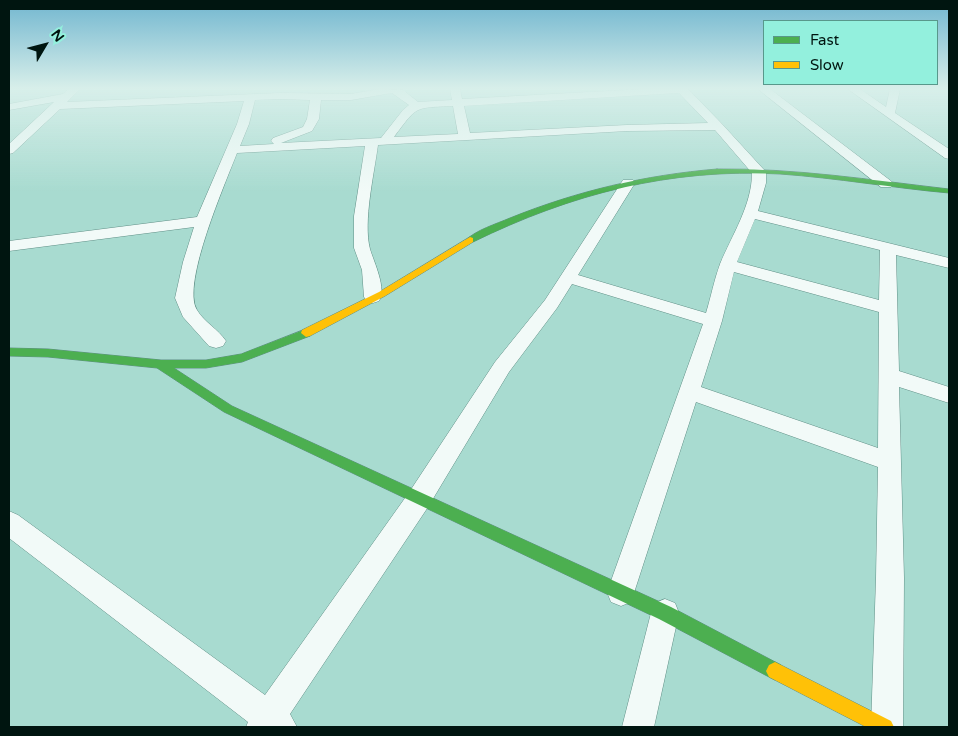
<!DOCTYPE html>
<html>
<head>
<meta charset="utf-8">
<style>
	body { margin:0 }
	#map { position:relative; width:958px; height:736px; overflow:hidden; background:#a8dbd0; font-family:"Varela Round",sans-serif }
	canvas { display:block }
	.frame { position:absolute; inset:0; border:10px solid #001510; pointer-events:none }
	.legend { position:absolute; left:763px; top:20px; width:175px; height:65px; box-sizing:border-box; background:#93f0dd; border:1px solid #58988b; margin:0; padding:6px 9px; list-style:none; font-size:15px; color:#001510 }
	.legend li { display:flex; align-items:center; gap:10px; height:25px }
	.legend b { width:25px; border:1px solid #58988b }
	.north { position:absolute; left:20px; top:20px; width:50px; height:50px; -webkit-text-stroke:4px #93f0dd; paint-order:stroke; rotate:53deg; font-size:14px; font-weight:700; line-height:20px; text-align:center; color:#001510 }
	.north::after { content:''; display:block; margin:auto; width:18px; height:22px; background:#001510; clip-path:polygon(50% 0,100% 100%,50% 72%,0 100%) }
</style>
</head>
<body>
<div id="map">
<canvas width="958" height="736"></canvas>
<div class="frame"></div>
<ul class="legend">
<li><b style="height:6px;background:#4caf50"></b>Fast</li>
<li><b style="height:6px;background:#ffc107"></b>Slow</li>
</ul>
<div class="north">N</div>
</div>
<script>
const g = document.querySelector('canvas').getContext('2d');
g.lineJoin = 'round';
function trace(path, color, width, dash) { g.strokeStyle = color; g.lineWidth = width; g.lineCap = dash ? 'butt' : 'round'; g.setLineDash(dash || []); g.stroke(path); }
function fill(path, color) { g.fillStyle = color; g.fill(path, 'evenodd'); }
const street = new Path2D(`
	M 69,89 L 80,89 L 67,102 L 280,93 L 351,94 L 379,89 L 403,90 L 418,102 L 452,100 L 450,89 L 460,89 L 462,99 L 644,89 L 688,89 L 722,124 L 766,172 L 766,183 L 758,211 L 949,258 L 949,268 L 896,255 L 899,371 L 949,387 L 949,403 L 899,387 L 904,578 L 903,727 L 871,727 L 876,578 L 878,467 L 696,402 L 631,602 L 621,606 L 611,602 L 607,592 L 703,324 L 572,284 L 557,308 L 509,372 L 428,507 L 290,714 L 297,727 L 246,727 L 248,722 L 9,538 L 9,511 L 18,515 L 265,695 L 410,491 L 495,362 L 545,300 L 623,180 L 633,180 L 635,183 L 578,275 L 706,313 C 711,297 714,280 720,264 C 732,235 752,205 752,173 L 715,130 L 627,131 L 378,145 C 374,175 363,221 370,249 C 374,262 387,289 379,301 L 373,303 L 367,301 L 364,297 L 362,270 L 354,248 L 354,216 L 365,146 L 237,153 C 226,182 181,284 197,310 C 204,322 218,329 226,341 L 223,346 L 216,348 L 209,346 L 183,317 L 175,298 L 183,262 L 194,227 L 9,251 L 9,241 L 197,217 L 237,124 L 244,101 L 60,109 L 13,153 L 9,154 L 9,144 L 54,102 L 9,110 L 9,104 L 63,94 ZM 392,93 L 409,105 L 403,110 L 381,138 L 281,143 L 312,131 L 319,119 L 321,100 L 351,100 ZM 679,93 L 708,123 L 627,125 L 470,133 L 464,106 ZM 280,99 L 310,100 L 307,119 L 303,127 L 273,138 L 271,141 L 274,144 L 240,146 L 249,124 L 255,100 ZM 453,106 L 458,134 L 394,137 C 418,105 414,108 453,106 ZM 755,219 L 880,250 L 879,300 L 737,262 ZM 734,272 L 879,312 L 878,448 L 701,387 L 722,321 Z
	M 758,89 L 770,89 L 891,181 L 893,184 L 891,187 L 881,187 Z
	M 848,89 L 860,89 L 886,107 L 890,89 L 900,89 L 895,113 L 949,149 L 949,159 L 945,158 Z
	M 665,599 L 675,603 L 679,613 L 654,727 L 622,727 L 651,613 L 655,603 Z`);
const fast = new Path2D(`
	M 717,169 C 795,168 871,180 949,189 L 949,193 C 893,188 837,178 780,174 C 670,168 571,194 473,242 L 467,242 L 466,240 C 476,230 496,224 510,218 C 577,191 645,175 717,169 Z
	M 306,329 L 311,333 L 310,336 L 242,362 L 206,368 L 174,368 L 232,406 L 671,607 L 781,665 L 784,671 L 781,677 L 775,680 L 769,677 L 659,619 L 224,412 L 157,368 L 48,357 L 9,356 L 9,348 L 48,349 L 161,360 L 206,360 L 241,354 Z`);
const slow = new Path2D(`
	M 470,237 L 473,238 L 473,242 L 385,296 L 310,336 L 306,337 L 301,333 L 302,330 L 379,292 Z
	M 775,662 L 891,721 L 894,727 L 866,727 L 769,677 L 766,671 L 769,665 Z`);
trace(street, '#608f86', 1);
trace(fast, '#608f86', 1);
trace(slow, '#608f86', 1);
fill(street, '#f2faf8');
fill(fast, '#4caf50');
fill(slow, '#ffc107');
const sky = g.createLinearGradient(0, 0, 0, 192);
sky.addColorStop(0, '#71b6cf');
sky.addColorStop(0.46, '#d8efea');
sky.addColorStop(1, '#d8efea00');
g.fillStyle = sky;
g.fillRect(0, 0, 958, 192);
</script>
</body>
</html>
